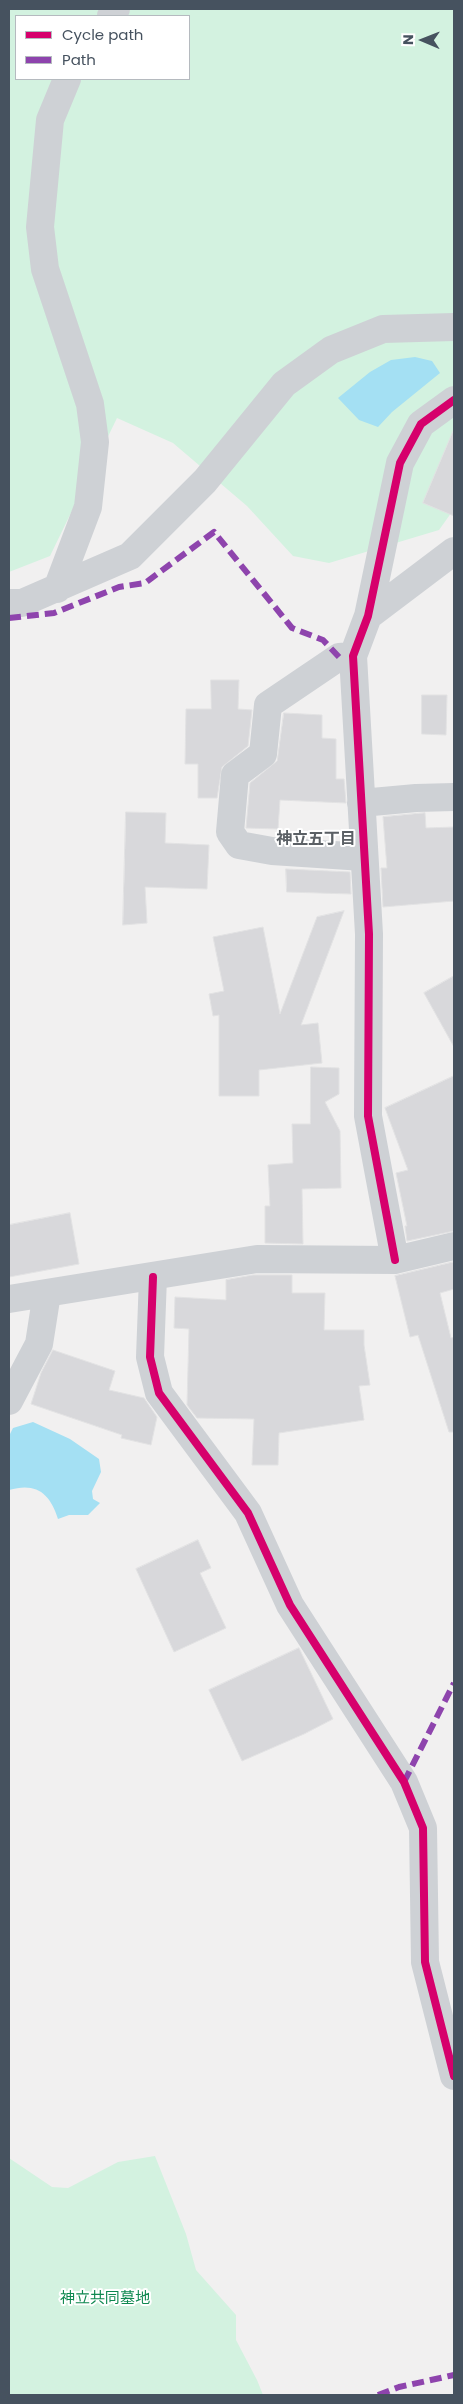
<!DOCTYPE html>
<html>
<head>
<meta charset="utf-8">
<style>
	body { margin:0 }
	#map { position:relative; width:463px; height:2404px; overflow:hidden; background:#f1f0f0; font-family:Poppins,sans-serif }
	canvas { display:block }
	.frame { position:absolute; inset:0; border:10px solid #46525f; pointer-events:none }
	.legend { position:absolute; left:15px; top:15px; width:175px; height:65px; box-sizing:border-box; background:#fff; border:1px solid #b5babf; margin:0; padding:6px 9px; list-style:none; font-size:15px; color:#46525f }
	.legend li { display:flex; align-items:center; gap:10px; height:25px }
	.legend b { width:25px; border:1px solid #b5babf }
	.north { position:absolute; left:398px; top:15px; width:50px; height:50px; -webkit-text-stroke:4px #fff; paint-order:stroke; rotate:271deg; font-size:14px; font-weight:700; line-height:20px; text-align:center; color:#46525f }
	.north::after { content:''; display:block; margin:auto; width:18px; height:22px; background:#46525f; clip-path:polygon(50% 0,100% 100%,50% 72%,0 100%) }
</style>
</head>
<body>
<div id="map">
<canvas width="463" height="2404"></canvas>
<div class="frame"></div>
<ul class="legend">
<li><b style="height:6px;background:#d6006c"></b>Cycle path</li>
<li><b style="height:6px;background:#8e44ad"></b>Path</li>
</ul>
<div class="north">N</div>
</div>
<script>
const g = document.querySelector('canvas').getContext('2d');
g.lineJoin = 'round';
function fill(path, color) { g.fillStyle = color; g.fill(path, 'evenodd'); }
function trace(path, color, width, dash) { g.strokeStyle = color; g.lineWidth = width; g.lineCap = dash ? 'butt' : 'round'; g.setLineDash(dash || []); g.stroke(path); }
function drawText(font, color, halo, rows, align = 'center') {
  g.font = font + ' Poppins,"Noto Sans JP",sans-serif'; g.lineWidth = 4; g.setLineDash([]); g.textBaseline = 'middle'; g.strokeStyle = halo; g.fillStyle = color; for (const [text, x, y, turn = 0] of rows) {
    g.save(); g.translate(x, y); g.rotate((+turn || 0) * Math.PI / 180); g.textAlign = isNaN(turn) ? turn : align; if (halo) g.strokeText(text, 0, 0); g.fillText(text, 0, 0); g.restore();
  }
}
fill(new Path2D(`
	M 9,9 L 454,9 L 454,509 L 439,530 L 329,563 L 293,556 L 247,506 L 173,443 L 117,418 L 50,556 L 9,572 ZM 16,16 L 189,16 L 189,79 L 16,79 Z
	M 155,2156 L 186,2234 L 196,2270 L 236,2315 L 236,2340 L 257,2380 L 263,2395 L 9,2395 L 9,2158 L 52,2187 L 68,2188 L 118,2162 Z`), '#d3f2e0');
fill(new Path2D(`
	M 415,357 L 432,361 L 440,373 L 392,412 L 378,427 L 359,420 L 338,398 L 370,372 L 391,360 Z
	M 33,1422 L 70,1439 L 99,1459 L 101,1472 L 92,1491 L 93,1499 L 100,1503 L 88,1515 L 69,1515 L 58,1519 C 50,1493 36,1482 9,1490 L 9,1436 L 13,1428 Z`), '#a4e0f3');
const building = new Path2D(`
	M 454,429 L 454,516 L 423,503 Z
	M 211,680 L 239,680 L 238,709 L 252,710 L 248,746 L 222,767 L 217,798 L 198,798 L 198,764 L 185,764 L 186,709 L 211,709 Z
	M 422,695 L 447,695 L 446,735 L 422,734 Z
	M 284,713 L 322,715 L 322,738 L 336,739 L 336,779 L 344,779 L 346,803 L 280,800 L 278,829 L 246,828 L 250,783 L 277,761 Z
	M 126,812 L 166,813 L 165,843 L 209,845 L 207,889 L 145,887 L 147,923 L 123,925 Z
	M 425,813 L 426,828 L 454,827 L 454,901 L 383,907 L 381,868 L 387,868 L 383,817 Z
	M 286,869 L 350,872 L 351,894 L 287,892 Z
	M 344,911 L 301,1025 L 318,1023 L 322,1063 L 259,1070 L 259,1096 L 219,1096 L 219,1015 L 213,1016 L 209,994 L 224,991 L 213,937 L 263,927 L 280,1014 L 317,917 Z
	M 454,976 L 454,1047 L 424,993 Z
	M 311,1067 L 339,1068 L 339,1094 L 325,1102 L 340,1131 L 341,1188 L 302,1189 L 303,1244 L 265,1243 L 265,1206 L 270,1206 L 268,1165 L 293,1163 L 292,1124 L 310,1124 Z
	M 454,1076 L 454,1231 L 407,1241 L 405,1226 L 407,1226 L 396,1173 L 408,1170 L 385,1108 Z
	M 70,1213 L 79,1264 L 9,1277 L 9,1225 Z
	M 454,1262 L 454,1289 L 440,1293 L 451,1338 L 454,1337 L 454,1432 L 449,1432 L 418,1335 L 410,1337 L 395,1276 Z
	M 253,1275 L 292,1275 L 292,1293 L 325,1293 L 324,1330 L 364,1330 L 364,1345 L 370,1385 L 359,1386 L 364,1420 L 279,1433 L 278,1465 L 252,1465 L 254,1419 L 197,1418 L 187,1405 L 189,1329 L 174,1328 L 175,1297 L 226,1300 L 226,1280 Z
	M 53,1350 L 115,1371 L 109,1390 L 144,1398 L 157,1417 L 151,1445 L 121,1438 L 122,1435 L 31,1404 L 41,1373 Z
	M 198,1540 L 211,1568 L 200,1573 L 226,1628 L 174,1652 L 136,1569 Z
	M 299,1648 L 333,1719 L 304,1734 L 242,1761 L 209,1690 Z`);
fill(building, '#d8d8db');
trace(building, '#e2e2e3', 1);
trace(new Path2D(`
	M 111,16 L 116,9
	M 57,589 L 88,507 L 95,442 L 90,404 L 45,269 L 40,227 L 50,120 L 67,79
	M 9,603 L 22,603 L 130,556 L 205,481 L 284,384 L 331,350 L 383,329 L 454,327
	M 368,616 L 454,551
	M 353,656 L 339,657 L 268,705 L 263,754 L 235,775 L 230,832 L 239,845 L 272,851 L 364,857
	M 361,803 L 416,798 L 454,797
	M 395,1260 L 368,1116 L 369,934 L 353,656 L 368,616 L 400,463 L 421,424 L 454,400
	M 153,1277 L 150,1357 L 159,1393 L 248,1513 L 290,1605 L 404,1782 L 423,1828 L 425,1962 L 454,2076
	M 9,1299 L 257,1259 L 395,1260 L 454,1246
	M 9,1401 L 39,1344 L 47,1293`), '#ced1d5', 28);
trace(new Path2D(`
	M 9,618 L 54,613 L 119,587 L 145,583 L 214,532 L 292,628 L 323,640 L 339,657
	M 404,1782 L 454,1683
	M 378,2395 L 399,2387 L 454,2375`), '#8e44ad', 6, [12, 6]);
trace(new Path2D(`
	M 395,1260 L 368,1116 L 369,934 L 353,656 L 368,616 L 400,463 L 421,424 L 454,400
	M 153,1277 L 150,1357 L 159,1393 L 248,1513 L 290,1605 L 404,1782 L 423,1828 L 425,1962 L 454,2076`), '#d6006c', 8);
drawText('15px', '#0e8850', '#fff', [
	["神立共同墓地",105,2299]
]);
drawText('bold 16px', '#5b6065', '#fff', [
	["神立五丁目",316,840]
]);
</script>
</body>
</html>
